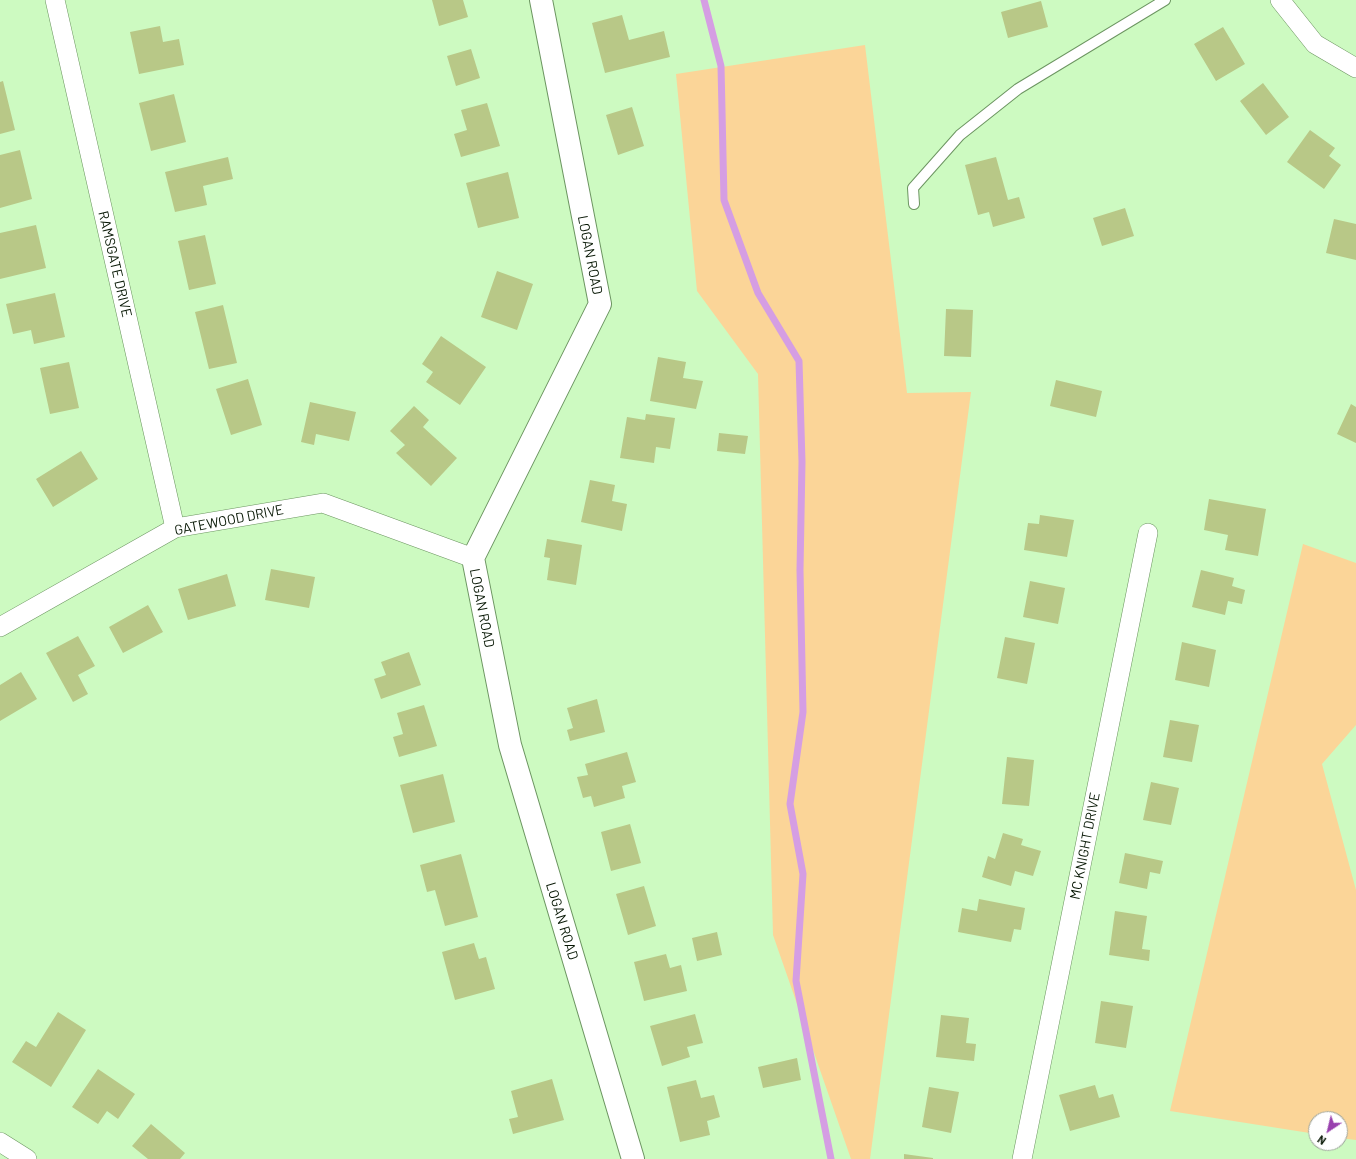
<!DOCTYPE html>
<html>
<head>
<meta charset="utf-8">
<style>
	body { margin:0 }
	#map { position:relative; width:1356px; height:1159px; overflow:hidden; background:#cdfac1; font-family:Barlow,sans-serif }
	canvas { display:block }
	.north { position:absolute; left:1308px; top:1111px; width:40px; height:40px; box-sizing:border-box; background:#fff; border:1px solid #9ba29a; border-radius:50%; rotate:215deg; font-size:11px; font-weight:700; line-height:16px; text-align:center; color:#061603 }
	.north::after { content:''; display:block; margin:auto; width:14px; height:18px; background:#9941ae; clip-path:polygon(50% 0,100% 100%,50% 72%,0 100%) }
</style>
</head>
<body>
<div id="map">
<canvas width="1356" height="1159"></canvas>
<div class="north">N</div>
</div>
<script>
const g = document.querySelector('canvas').getContext('2d');
g.lineJoin = 'round';
function fill(path, color) { g.fillStyle = color; g.fill(path, 'evenodd'); }
function trace(path, color, width, dash) { g.strokeStyle = color; g.lineWidth = width; g.lineCap = dash ? 'butt' : 'round'; g.setLineDash(dash || []); g.stroke(path); }
function drawText(font, color, halo, rows, align = 'center') {
  g.font = font + ' Barlow,sans-serif'; g.lineWidth = 4; g.setLineDash([]); g.textBaseline = 'middle'; g.strokeStyle = halo; g.fillStyle = color; for (const [text, x, y, turn = 0] of rows) {
    g.save(); g.translate(x, y); g.rotate((+turn || 0) * Math.PI / 180); g.textAlign = isNaN(turn) ? turn : align; if (halo) g.strokeText(text, 0, 0); g.fillText(text, 0, 0); g.restore();
  }
}
fill(new Path2D(`
	M 865,45 L 907,393 L 971,392 L 870,1159 L 851,1159 L 773,935 L 758,374 L 697,291 L 676,74 Z
	M 1303,544 L 1356,563 L 1356,725 L 1322,764 L 1356,890 L 1356,1140 L 1340,1138 L 1340,1119 L 1316,1119 L 1316,1134 L 1170,1111 Z`), '#fbd598');
trace(new Path2D(`
	M 704,0 L 721,66 L 724,200 L 758,293 L 799,361 L 802,462 L 800,570 L 803,712 L 790,804 L 803,874 L 796,981 L 831,1159`), '#d59ee3', 7);
fill(new Path2D(`
	M 432,0 L 463,0 L 468,17 L 439,26 Z
	M 1041,1 L 1048,27 L 1008,38 L 1001,12 Z
	M 622,15 L 629,40 L 664,31 L 670,57 L 605,73 L 592,23 Z
	M 160,26 L 163,42 L 179,39 L 184,65 L 139,74 L 130,32 Z
	M 1223,27 L 1245,64 L 1216,81 L 1194,44 Z
	M 471,49 L 480,78 L 456,86 L 447,56 Z
	M 3,81 L 15,130 L 0,134 L 0,82 Z
	M 1263,83 L 1289,117 L 1266,135 L 1240,101 Z
	M 174,94 L 186,142 L 151,151 L 139,103 Z
	M 487,103 L 500,146 L 461,157 L 454,134 L 467,130 L 461,110 Z
	M 632,107 L 644,146 L 618,155 L 606,115 Z
	M 1310,130 L 1335,148 L 1329,156 L 1341,165 L 1324,189 L 1287,162 Z
	M 20,150 L 32,199 L 0,208 L 0,155 Z
	M 228,157 L 233,179 L 203,186 L 207,205 L 175,212 L 165,172 Z
	M 996,157 L 1008,200 L 1019,197 L 1025,218 L 993,227 L 989,212 L 978,215 L 965,165 Z
	M 508,172 L 519,218 L 478,228 L 466,183 Z
	M 1125,208 L 1134,236 L 1102,246 L 1093,218 Z
	M 1334,219 L 1356,224 L 1356,260 L 1326,253 Z
	M 36,225 L 46,268 L 0,279 L 0,233 Z
	M 205,235 L 216,284 L 189,290 L 178,241 Z
	M 497,271 L 533,284 L 517,330 L 481,317 Z
	M 55,293 L 65,337 L 34,344 L 31,330 L 13,334 L 6,304 Z
	M 223,305 L 237,363 L 209,369 L 195,312 Z
	M 946,309 L 973,310 L 971,357 L 944,356 Z
	M 441,336 L 486,367 L 460,405 L 426,382 L 433,372 L 422,364 Z
	M 658,357 L 686,362 L 683,378 L 703,381 L 696,409 L 650,401 Z
	M 69,362 L 79,408 L 50,414 L 40,368 Z
	M 248,379 L 262,425 L 231,435 L 216,389 Z
	M 1056,380 L 1102,391 L 1096,417 L 1050,406 Z
	M 310,402 L 356,412 L 349,441 L 316,434 L 314,445 L 301,442 Z
	M 1351,404 L 1356,407 L 1356,443 L 1337,434 Z
	M 414,406 L 429,420 L 423,427 L 457,458 L 431,486 L 396,453 L 405,445 L 390,431 Z
	M 646,414 L 675,418 L 670,449 L 656,447 L 654,463 L 620,458 L 627,417 L 645,420 Z
	M 719,433 L 748,436 L 745,454 L 717,451 Z
	M 81,451 L 98,479 L 53,507 L 36,479 Z
	M 590,480 L 615,485 L 612,501 L 627,504 L 622,531 L 581,522 Z
	M 1209,499 L 1266,509 L 1258,556 L 1225,550 L 1228,535 L 1204,530 Z
	M 1040,515 L 1074,520 L 1067,557 L 1024,550 L 1028,523 L 1039,524 Z
	M 547,539 L 582,545 L 576,585 L 547,580 L 550,558 L 544,557 Z
	M 271,569 L 315,577 L 309,608 L 265,600 Z
	M 1201,570 L 1234,578 L 1232,586 L 1245,590 L 1242,604 L 1228,601 L 1225,615 L 1192,607 Z
	M 227,574 L 236,606 L 188,620 L 178,589 Z
	M 1030,581 L 1065,588 L 1058,624 L 1023,617 Z
	M 148,605 L 163,632 L 123,653 L 109,627 Z
	M 78,636 L 95,666 L 78,675 L 88,694 L 73,702 L 46,653 Z
	M 1005,637 L 1035,643 L 1027,684 L 997,678 Z
	M 1182,642 L 1216,650 L 1209,687 L 1175,680 Z
	M 409,652 L 421,685 L 381,699 L 374,679 L 386,675 L 381,662 Z
	M 21,672 L 37,699 L 0,721 L 0,685 Z
	M 597,699 L 605,732 L 570,741 L 567,730 L 573,728 L 567,708 Z
	M 424,705 L 437,746 L 399,757 L 393,737 L 403,734 L 397,713 Z
	M 1170,720 L 1199,725 L 1192,762 L 1163,757 Z
	M 627,752 L 636,782 L 622,786 L 625,798 L 594,807 L 591,796 L 583,798 L 577,777 L 588,775 L 585,764 Z
	M 1007,757 L 1034,760 L 1029,806 L 1002,804 Z
	M 443,774 L 455,822 L 413,833 L 400,785 Z
	M 1151,782 L 1179,788 L 1171,825 L 1143,820 Z
	M 630,824 L 641,863 L 611,871 L 601,832 Z
	M 1003,833 L 1023,839 L 1021,845 L 1041,851 L 1033,876 L 1015,871 L 1011,886 L 982,877 L 988,856 L 995,859 Z
	M 1125,853 L 1163,861 L 1160,874 L 1150,872 L 1147,889 L 1119,883 Z
	M 461,854 L 478,917 L 445,926 L 435,890 L 427,892 L 420,865 Z
	M 644,886 L 656,926 L 628,935 L 616,894 Z
	M 979,899 L 1025,908 L 1021,930 L 1014,929 L 1011,942 L 958,932 L 962,908 L 977,911 Z
	M 1115,911 L 1147,916 L 1142,949 L 1150,950 L 1149,961 L 1109,955 Z
	M 717,932 L 722,955 L 697,961 L 692,938 Z
	M 474,943 L 479,959 L 486,957 L 495,989 L 455,1000 L 442,952 Z
	M 666,954 L 670,968 L 681,965 L 687,991 L 644,1001 L 634,962 Z
	M 1101,1001 L 1133,1006 L 1126,1048 L 1095,1043 Z
	M 58,1012 L 86,1030 L 51,1087 L 12,1062 L 26,1041 L 36,1047 Z
	M 695,1014 L 703,1043 L 687,1047 L 690,1057 L 662,1066 L 650,1026 Z
	M 941,1015 L 969,1018 L 966,1043 L 976,1044 L 974,1061 L 936,1057 Z
	M 797,1058 L 801,1080 L 763,1088 L 758,1067 Z
	M 98,1069 L 135,1094 L 118,1119 L 107,1111 L 98,1124 L 72,1107 Z
	M 552,1079 L 564,1120 L 513,1134 L 509,1119 L 518,1117 L 511,1091 Z
	M 696,1080 L 701,1098 L 714,1095 L 720,1117 L 707,1121 L 710,1135 L 680,1142 L 667,1087 Z
	M 1095,1085 L 1099,1098 L 1113,1094 L 1120,1117 L 1070,1131 L 1059,1095 Z
	M 929,1087 L 959,1092 L 951,1133 L 922,1127 Z
	M 151,1124 L 185,1153 L 180,1159 L 148,1159 L 132,1146 Z
	M 904,1154 L 933,1158 L 933,1159 L 904,1159 Z`), '#b8c887');
const service = new Path2D(`
	M 914,204 L 913,188 L 960,135 L 1018,89 L 1165,0`);
const minor = new Path2D(`
	M 55,0 L 175,528
	M 1280,0 L 1315,44 L 1356,68
	M 0,627 L 175,528 L 323,503 L 473,558
	M 0,1142 L 27,1159
	M 1022,1159 L 1148,533`);
const tertiary = new Path2D(`
	M 541,0 L 600,304 L 473,558 L 510,745 L 633,1159`);
trace(service, '#6c9561', 12);
trace(minor, '#6c9561', 20);
trace(tertiary, '#6c9561', 24);
trace(service, '#fff', 10);
trace(minor, '#fff', 19);
trace(tertiary, '#fff', 22);
drawText('14px', '#061603', '#fff', [
	["LOGAN ROAD",590,255,79],
	["RAMSGATE DRIVE",115,264,77],
	["GATEWOOD DRIVE",229,520,-11],
	["LOGAN ROAD",482,608,79],
	["MC KNIGHT DRIVE",1085,846,-79],
	["LOGAN ROAD",562,921,73]
]);
</script>
</body>
</html>
